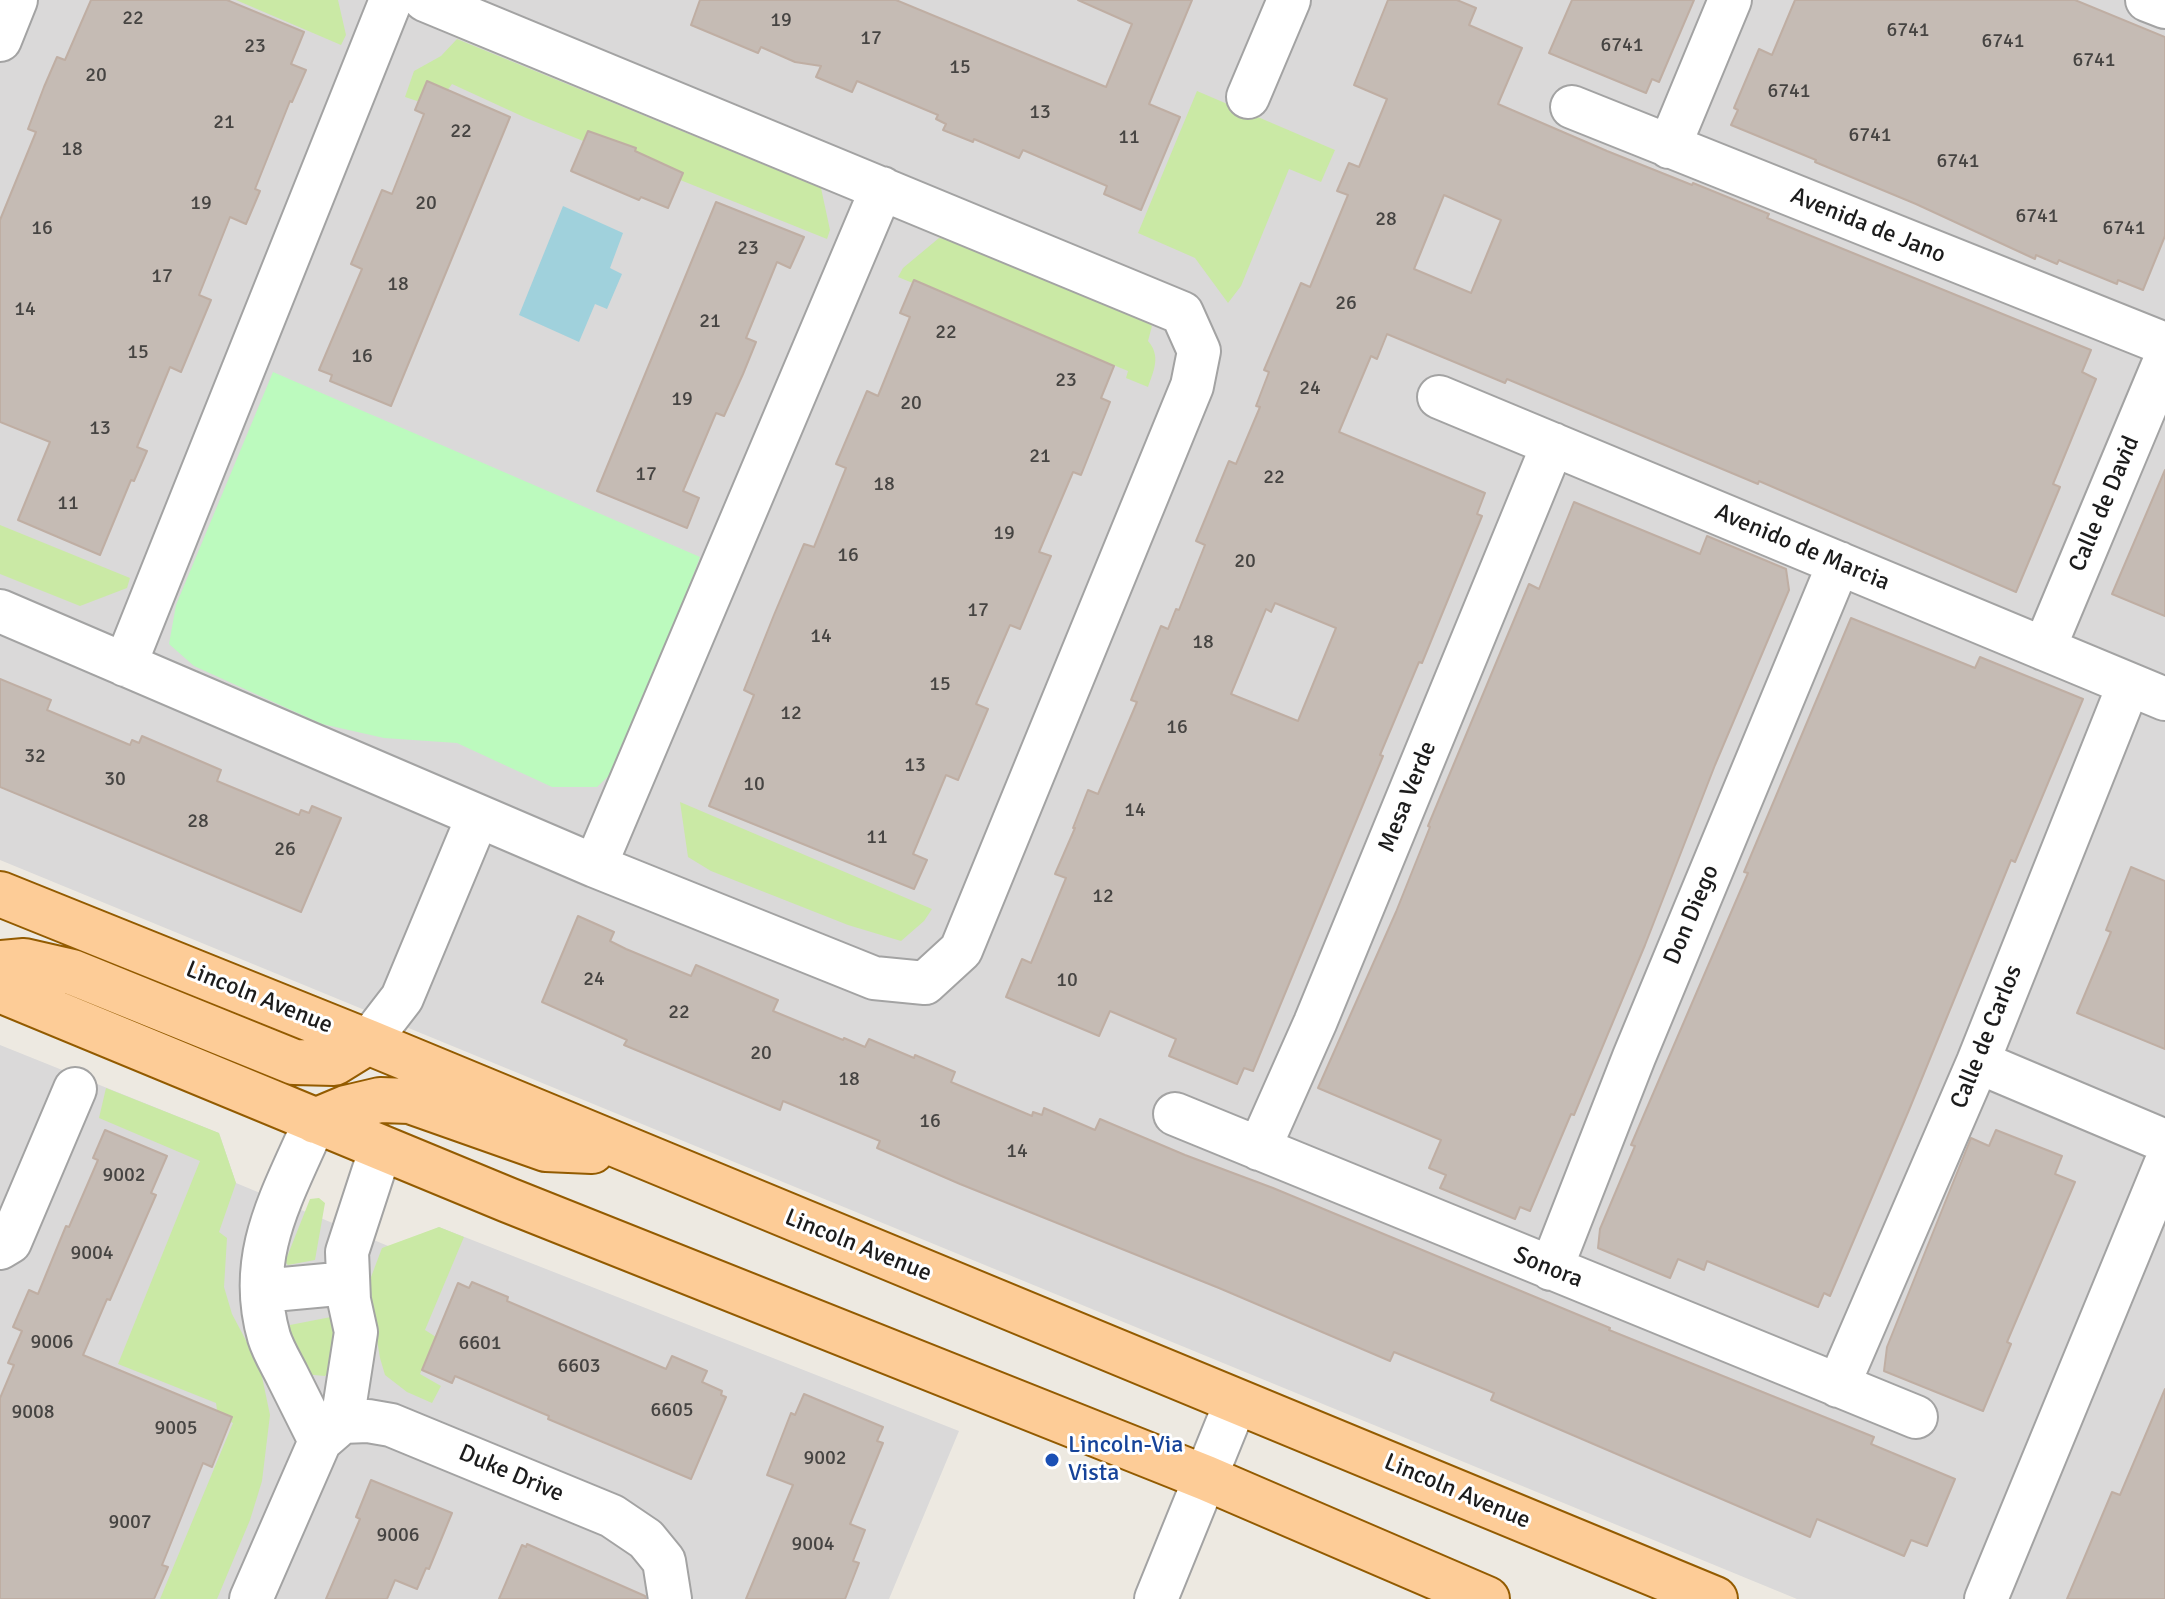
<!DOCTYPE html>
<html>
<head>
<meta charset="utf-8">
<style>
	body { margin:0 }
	canvas { display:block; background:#ede9e1 }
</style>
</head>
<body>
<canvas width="2165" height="1599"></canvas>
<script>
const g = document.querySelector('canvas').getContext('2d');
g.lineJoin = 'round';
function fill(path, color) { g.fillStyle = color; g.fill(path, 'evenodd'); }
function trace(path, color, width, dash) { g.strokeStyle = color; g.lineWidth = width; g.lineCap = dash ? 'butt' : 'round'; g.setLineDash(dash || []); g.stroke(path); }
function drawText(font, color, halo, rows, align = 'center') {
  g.font = font + ' Signika,sans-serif'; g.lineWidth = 6; g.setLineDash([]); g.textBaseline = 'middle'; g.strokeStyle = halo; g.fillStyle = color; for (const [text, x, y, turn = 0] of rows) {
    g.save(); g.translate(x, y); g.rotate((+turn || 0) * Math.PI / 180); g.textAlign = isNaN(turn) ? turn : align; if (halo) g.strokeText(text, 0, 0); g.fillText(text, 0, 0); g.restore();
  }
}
fill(new Path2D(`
	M 0,0 L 2165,0 L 2165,1599 L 1797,1599 L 0,860 Z
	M 0,1045 L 219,1133 L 236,1183 L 393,1248 L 439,1227 L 959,1431 L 889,1599 L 0,1599 Z`), '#dad9d9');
fill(new Path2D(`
	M 236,0 L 338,0 L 346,35 L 341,45 Z
	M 457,39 L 821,188 L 830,230 L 827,239 L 526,118 L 452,84 L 447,91 L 420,102 L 405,97 L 414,71 L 441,56 Z
	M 1197,91 L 1335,150 L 1321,182 L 1289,169 L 1241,286 L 1228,303 L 1195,258 L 1138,233 Z
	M 939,238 L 947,239 L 1140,317 L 1152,326 L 1148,341 C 1161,356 1154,370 1148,387 L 1126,378 L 1128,371 L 898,277 L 903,268 Z
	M 0,525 L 130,578 L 127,588 L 80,606 L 0,574 Z
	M 680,802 L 932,909 L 924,921 L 901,941 L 848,925 L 711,871 L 688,857 Z
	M 106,1088 L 219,1133 L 236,1183 L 219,1232 L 227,1238 L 224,1287 L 232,1314 L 260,1367 L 270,1415 L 262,1481 L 250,1520 L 217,1599 L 160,1599 L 233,1423 L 218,1416 L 216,1403 L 118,1364 L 200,1161 L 99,1118 Z
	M 319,1198 L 325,1203 L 315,1260 L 288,1265 L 285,1262 L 310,1199 Z
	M 439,1227 L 464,1237 L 425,1330 L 436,1337 L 420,1374 L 441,1386 L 432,1403 L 407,1392 L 385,1375 L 380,1358 L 368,1285 L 382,1248 Z
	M 336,1316 L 337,1362 L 325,1376 L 303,1374 L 291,1357 L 290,1325 Z`), '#cae9a5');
fill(new Path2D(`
	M 273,372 L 700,557 L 623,762 L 597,787 L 552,787 L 457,743 L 384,738 L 322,724 L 194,666 L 169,644 L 176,605 Z`), '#bcfabe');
fill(new Path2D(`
	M 563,206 L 623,233 L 610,268 L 622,274 L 607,309 L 595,304 L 579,342 L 519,315 Z`), '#a0d1dc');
const building = new Path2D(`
	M 91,0 L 227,0 L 304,32 L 291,64 L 306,70 L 292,102 L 290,101 L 255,189 L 260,191 L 246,224 L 230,217 L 199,295 L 211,300 L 181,372 L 170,367 L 137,447 L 147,451 L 134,481 L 131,480 L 100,555 L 18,520 L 50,442 L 0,422 L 0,220 L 36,132 L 28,129 L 44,87 L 57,57 L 65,60 Z
	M 700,0 L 896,0 L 1106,87 L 1132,24 L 1078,0 L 1192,0 L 1149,104 L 1180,117 L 1141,210 L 1104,194 L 1107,186 L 1023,150 L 1019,158 L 974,139 L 973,142 L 943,130 L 946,124 L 936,119 L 938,115 L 857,81 L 852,92 L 816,77 L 821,66 L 795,62 L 761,47 L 758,53 L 691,25 Z
	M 1388,0 L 1457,0 L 1476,8 L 1469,25 L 1522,48 L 1498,104 L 1607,151 L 1692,185 L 1693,183 L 1769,214 L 1767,218 L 2091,350 L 2082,372 L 2096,379 L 2053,484 L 2060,487 L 2016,592 L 1759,481 L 1758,484 L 1507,379 L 1505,383 L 1387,334 L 1377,359 L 1371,356 L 1339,432 L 1485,493 L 1477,514 L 1482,516 L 1422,663 L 1419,662 L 1380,755 L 1383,756 L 1253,1071 L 1244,1068 L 1237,1084 L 1169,1056 L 1176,1039 L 1110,1011 L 1099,1036 L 1006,997 L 1022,959 L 1031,963 L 1066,878 L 1055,874 L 1075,828 L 1073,828 L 1088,790 L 1098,794 L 1137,702 L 1131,700 L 1161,626 L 1168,629 L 1176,609 L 1179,610 L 1205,545 L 1196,541 L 1229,461 L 1236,464 L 1260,407 L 1256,406 L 1269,372 L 1264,370 L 1301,283 L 1310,287 L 1348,195 L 1337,191 L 1349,163 L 1359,167 L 1387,99 L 1354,85 ZM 1444,195 L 1501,220 L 1471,293 L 1414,269 ZM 1275,603 L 1336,628 L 1298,721 L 1231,694 L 1266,609 L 1271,612 Z
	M 1572,0 L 1694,0 L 1659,82 L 1652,79 L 1646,93 L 1549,53 Z
	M 1795,0 L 2075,0 L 2165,37 L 2165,236 L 2143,290 L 2118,280 L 2117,284 L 2063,262 L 2059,260 L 2057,264 L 2036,255 L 2035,259 L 1916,204 L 1815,162 L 1816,160 L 1731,125 L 1738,110 L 1734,108 L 1759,49 L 1772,55 Z
	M 427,81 L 510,117 L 391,406 L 330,381 L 332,375 L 319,370 L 362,269 L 351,264 L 382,190 L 392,194 L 424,114 L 415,110 Z
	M 588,131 L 636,148 L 635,151 L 683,173 L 668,208 L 641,197 L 639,200 L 571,171 Z
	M 716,202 L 804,237 L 790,268 L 777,262 L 746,338 L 756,342 L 743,374 L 724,416 L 716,413 L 683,491 L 699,498 L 687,528 L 597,491 Z
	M 914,280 L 1114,366 L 1101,398 L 1110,402 L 1081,475 L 1073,472 L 1039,552 L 1051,556 L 1039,584 L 1020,629 L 1010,625 L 976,704 L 988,709 L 958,780 L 946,775 L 913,854 L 927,860 L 914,889 L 709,806 L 754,695 L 744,690 L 774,615 L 804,544 L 814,547 L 846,468 L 836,464 L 867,391 L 878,396 L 910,317 L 900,313 Z
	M 2165,470 L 2165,616 L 2112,594 Z
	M 1574,502 L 1700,554 L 1707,536 L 1786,569 L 1789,590 L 1715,765 L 1645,945 L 1574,1115 L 1571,1114 L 1530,1211 L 1520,1207 L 1515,1219 L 1440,1188 L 1446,1175 L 1429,1168 L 1441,1140 L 1318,1088 L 1396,912 L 1430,827 L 1428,826 L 1529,584 L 1539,589 Z
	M 1851,618 L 1975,668 L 1980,657 L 2083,699 L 2015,862 L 2011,860 L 1909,1110 L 1830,1296 L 1824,1293 L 1818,1307 L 1707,1261 L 1704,1270 L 1678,1259 L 1670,1278 L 1598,1248 L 1600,1229 L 1635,1146 L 1631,1145 L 1748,873 L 1744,872 Z
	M 0,679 L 51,700 L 47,710 L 130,745 L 132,740 L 139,743 L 142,736 L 221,770 L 217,781 L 299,815 L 301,810 L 309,813 L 312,806 L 341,818 L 301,912 L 0,787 Z
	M 2131,867 L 2165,881 L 2165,1049 L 2077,1013 L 2111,932 L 2106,930 Z
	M 578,916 L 614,932 L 610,941 L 626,949 L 691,976 L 696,965 L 778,1000 L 773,1011 L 843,1040 L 844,1038 L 865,1047 L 869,1039 L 914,1058 L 915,1055 L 955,1072 L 951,1082 L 1032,1116 L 1033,1112 L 1042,1115 L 1044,1108 L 1095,1130 L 1100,1119 L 1185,1155 L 1273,1188 L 1610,1328 L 1609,1330 L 1874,1437 L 1871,1444 L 1955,1479 L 1927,1546 L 1911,1540 L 1904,1556 L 1817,1519 L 1810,1537 L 1491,1400 L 1494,1393 L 1394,1352 L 1390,1361 L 1219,1288 L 960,1184 L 877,1148 L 880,1141 L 783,1101 L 780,1110 L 624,1045 L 627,1040 L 542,1002 Z
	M 105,1130 L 167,1156 L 151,1193 L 156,1195 L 110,1300 L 107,1299 L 83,1355 L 232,1417 L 212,1467 L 203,1463 L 162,1565 L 168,1567 L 154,1599 L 0,1599 L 0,1398 L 14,1365 L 8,1363 L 22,1331 L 13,1327 L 29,1290 L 38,1294 L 66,1226 L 69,1227 L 98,1160 L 93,1158 Z
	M 1996,1130 L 2062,1156 L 2055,1174 L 2075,1182 L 2007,1342 L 2011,1344 L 1983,1411 L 1884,1371 L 1887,1347 L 1971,1138 L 1989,1146 Z
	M 472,1282 L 508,1297 L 507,1301 L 666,1369 L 672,1356 L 707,1371 L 702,1382 L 722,1391 L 721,1395 L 726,1397 L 691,1479 L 548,1419 L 549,1416 L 455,1376 L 452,1383 L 422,1370 L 458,1283 L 469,1288 Z
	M 2165,1389 L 2165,1599 L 2067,1599 L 2112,1492 L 2120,1495 Z
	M 804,1394 L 883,1427 L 877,1441 L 883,1443 L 850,1524 L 865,1530 L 853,1561 L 859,1563 L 845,1599 L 746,1599 L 793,1485 L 767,1475 L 791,1413 L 795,1415 Z
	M 371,1480 L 452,1513 L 429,1569 L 426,1568 L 417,1589 L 395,1580 L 387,1599 L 326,1599 L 360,1519 L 356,1517 Z
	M 527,1544 L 645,1596 L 646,1599 L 499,1599 L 522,1545 L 526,1547 Z`);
fill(building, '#c5bbb4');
trace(building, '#bfaea3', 2);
const street = new Path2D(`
	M 2147,0 L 2165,7
	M 0,40 L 16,0
	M 1248,97 L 1289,0
	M 1572,107 L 2165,344
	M 1669,147 L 1730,0
	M 1439,397 L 2165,699
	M 0,611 L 595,866 L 874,978 L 925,983 L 961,950 L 1192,386 L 1199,351 L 1182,313 L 425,0
	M 2044,649 L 2165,360
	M 125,665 L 391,0
	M 595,866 L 882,188
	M 368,1042 L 402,998 L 478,816
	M 1978,1062 L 2165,1141
	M 1175,1114 L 1916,1417
	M 315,1121 C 284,1194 245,1254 269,1337 C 273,1350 281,1363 287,1375 C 298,1397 309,1419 320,1441
	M 1259,1149 L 1315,1023 L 1553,444
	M 0,1248 L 10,1242 L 75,1089
	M 1551,1269 L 1634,1057 L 1839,563
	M 262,1291 L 348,1283
	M 1838,1386 L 1978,1062 L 2129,684
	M 342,1422 L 368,1421 L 391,1425 L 612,1516 L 646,1539 L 664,1561 L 670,1599
	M 251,1599 L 320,1441 L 342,1422 L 356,1332 L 349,1300 L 347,1252 L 381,1148
	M 1156,1599 L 1236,1402
	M 1986,1599 L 2165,1165`);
const primary = new Path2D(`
	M 0,894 L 368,1042 L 1715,1599
	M 0,963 L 24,961 L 72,972 L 294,1062 L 334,1063 L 368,1042
	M 0,990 L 508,1200 L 1206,1478 L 1487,1599
	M 315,1121 L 346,1108 L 380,1100 L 410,1101 L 546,1149 L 592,1151`);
trace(street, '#a3a3a3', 46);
trace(primary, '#935b00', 48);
trace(street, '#fff', 42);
trace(primary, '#fdcc97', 44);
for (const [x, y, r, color] of [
	[1052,1460,8,"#1a4fb4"]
]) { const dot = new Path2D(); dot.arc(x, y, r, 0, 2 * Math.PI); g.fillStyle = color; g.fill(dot); trace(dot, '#fff', 3); }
drawText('20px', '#464442', null, [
	["22",133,19],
	["19",781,21],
	["6741",1908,31],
	["17",871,39],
	["6741",2003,42],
	["6741",1622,46],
	["23",255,47],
	["6741",2094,61],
	["15",960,68],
	["20",96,76],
	["6741",1789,92],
	["13",1040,113],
	["21",224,123],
	["22",461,132],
	["6741",1870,136],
	["11",1129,138],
	["18",72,150],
	["6741",1958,162],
	["19",201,204],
	["20",426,204],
	["6741",2037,217],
	["28",1386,220],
	["16",42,229],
	["6741",2124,229],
	["23",748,249],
	["17",162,277],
	["18",398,285],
	["26",1346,304],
	["14",25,310],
	["21",710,322],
	["22",946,333],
	["15",138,353],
	["16",362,357],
	["23",1066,381],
	["24",1310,389],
	["19",682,400],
	["20",911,404],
	["13",100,429],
	["21",1040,457],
	["17",646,475],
	["22",1274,478],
	["18",884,485],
	["11",68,504],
	["19",1004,534],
	["16",848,556],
	["20",1245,562],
	["17",978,611],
	["14",821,637],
	["18",1203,643],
	["15",940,685],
	["12",791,714],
	["16",1177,728],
	["32",35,757],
	["13",915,766],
	["30",115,780],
	["10",754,785],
	["14",1135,811],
	["28",198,822],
	["11",877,838],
	["26",285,850],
	["12",1103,897],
	["24",594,980],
	["10",1067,981],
	["22",679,1013],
	["20",761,1054],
	["18",849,1080],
	["16",930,1122],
	["14",1017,1152],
	["9002",124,1176],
	["9004",92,1254],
	["9006",52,1343],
	["6601",480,1344],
	["6603",579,1367],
	["6605",672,1411],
	["9008",33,1413],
	["9005",176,1429],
	["9002",825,1459],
	["9007",130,1523],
	["9006",398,1536],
	["9004",813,1545]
]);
drawText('24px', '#1c1c1c', '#fff', [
	["Avenida de Jano",1868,226,22],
	["Calle de David",2105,504,-67],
	["Avenido de Marcia",1802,548,23],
	["Mesa Verde",1408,797,-68],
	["Don Diego",1692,915,-67],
	["Lincoln Avenue",259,998,22],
	["Calle de Carlos",1987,1037,-68],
	["Lincoln Avenue",858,1246,22],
	["Sonora",1548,1268,22],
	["Duke Drive",511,1474,23],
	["Lincoln Avenue",1457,1492,23]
]);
drawText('24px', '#164399', '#fff', [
	["Lincoln-Via",1068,1446],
	["Vista",1068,1474]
], 'left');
</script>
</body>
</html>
